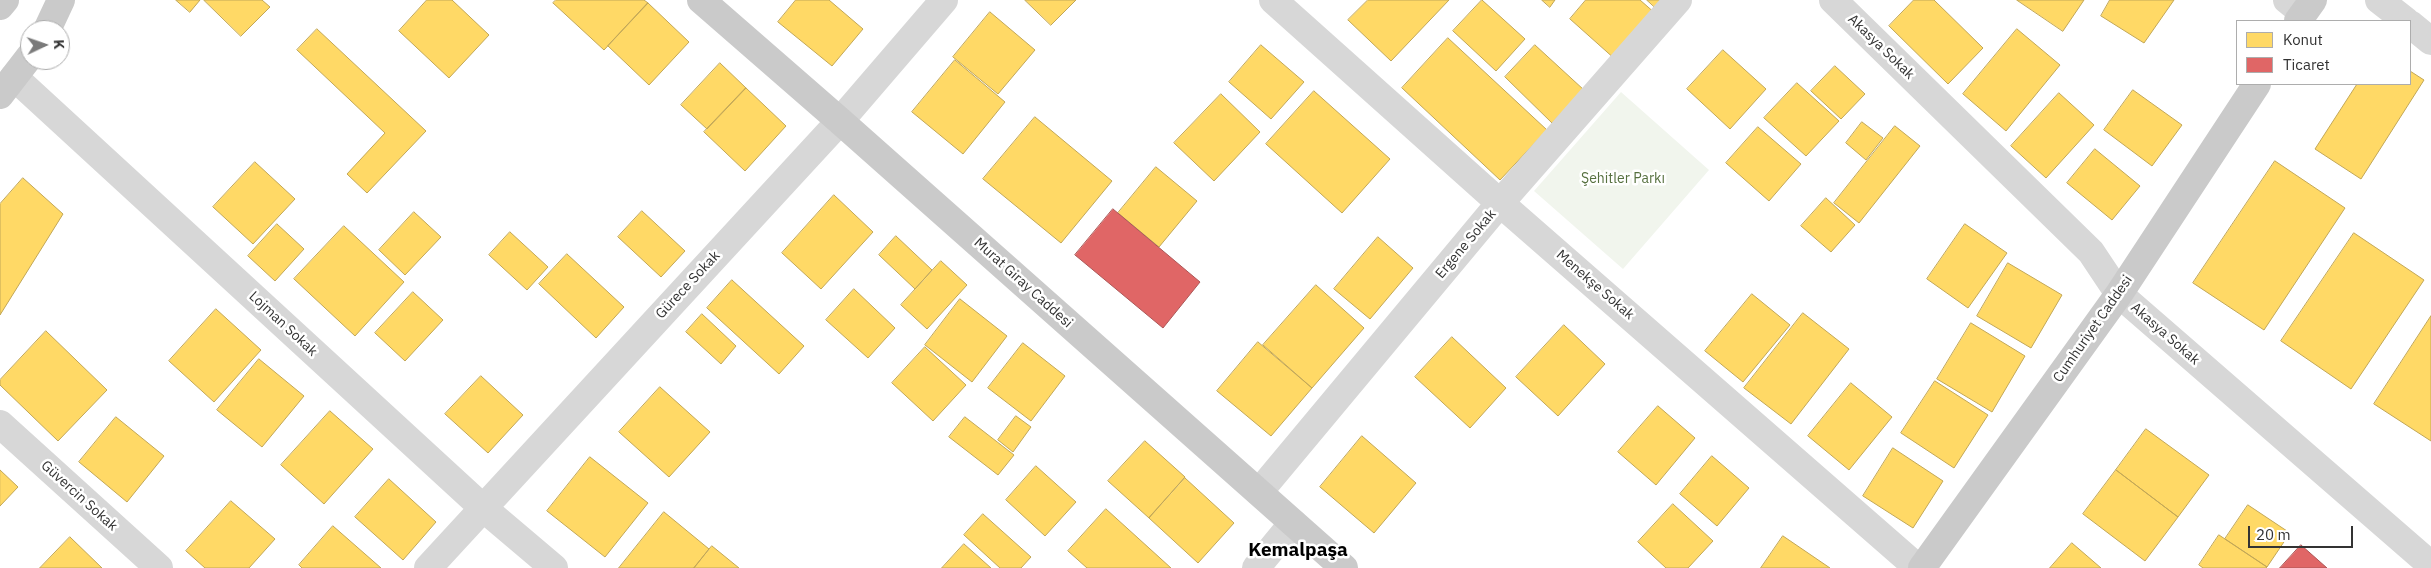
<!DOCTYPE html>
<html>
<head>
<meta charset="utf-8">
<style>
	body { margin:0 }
	#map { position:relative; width:2431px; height:568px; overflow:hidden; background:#fff; font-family:"IBM Plex Sans",sans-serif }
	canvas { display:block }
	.legend { position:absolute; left:2236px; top:20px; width:175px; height:65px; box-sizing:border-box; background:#fff; border:1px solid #adadad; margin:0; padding:6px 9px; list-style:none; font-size:15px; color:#333 }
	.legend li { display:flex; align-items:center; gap:10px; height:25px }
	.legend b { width:25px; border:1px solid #adadad }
	.north { position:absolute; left:20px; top:20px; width:50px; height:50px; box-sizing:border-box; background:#fff; border:1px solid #adadad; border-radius:50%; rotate:87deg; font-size:14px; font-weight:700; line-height:20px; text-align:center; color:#333 }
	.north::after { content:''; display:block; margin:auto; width:18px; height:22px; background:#7a7a7a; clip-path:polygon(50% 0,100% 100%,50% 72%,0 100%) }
	.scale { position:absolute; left:2248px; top:526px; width:105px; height:22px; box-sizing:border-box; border:2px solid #333; border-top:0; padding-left:6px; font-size:15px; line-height:18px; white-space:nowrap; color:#333; -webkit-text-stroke:4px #fff; paint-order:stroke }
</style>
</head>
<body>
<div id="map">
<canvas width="2431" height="568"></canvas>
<ul class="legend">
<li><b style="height:14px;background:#ffd966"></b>Konut</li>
<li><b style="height:14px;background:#e06666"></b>Ticaret</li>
</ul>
<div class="north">K</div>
<div class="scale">20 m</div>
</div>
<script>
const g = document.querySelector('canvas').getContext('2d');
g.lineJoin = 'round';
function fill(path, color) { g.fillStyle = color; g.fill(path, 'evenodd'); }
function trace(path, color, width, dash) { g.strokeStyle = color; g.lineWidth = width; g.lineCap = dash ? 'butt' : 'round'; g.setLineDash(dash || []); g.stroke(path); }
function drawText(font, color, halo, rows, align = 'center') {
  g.font = font + ' "IBM Plex Sans",sans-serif'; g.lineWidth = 5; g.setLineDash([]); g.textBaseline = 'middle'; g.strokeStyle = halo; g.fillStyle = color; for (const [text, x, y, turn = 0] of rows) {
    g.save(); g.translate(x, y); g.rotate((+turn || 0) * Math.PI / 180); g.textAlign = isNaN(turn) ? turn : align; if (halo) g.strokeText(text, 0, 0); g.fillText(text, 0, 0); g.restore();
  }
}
fill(new Path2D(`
	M 1621,92 L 1709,170 L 1623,269 L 1534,191 Z`), '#f1f5ed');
const homes = new Path2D(`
	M 176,0 L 200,0 L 190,12 Z
	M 204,0 L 262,0 L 270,7 L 241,36 Z
	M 427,0 L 452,0 L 489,35 L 449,78 L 399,31 Z
	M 556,0 L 644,0 L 648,3 L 604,50 L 553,3 Z
	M 796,0 L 829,0 L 863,29 L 832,66 L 778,22 Z
	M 1025,0 L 1076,0 L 1051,25 Z
	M 1368,0 L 1449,0 L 1391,61 L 1348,20 Z
	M 1482,0 L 1525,39 L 1496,71 L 1453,31 Z
	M 1542,0 L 1555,0 L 1550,7 Z
	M 1586,0 L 1640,0 L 1656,14 L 1616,60 L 1570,19 Z
	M 1647,0 L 1664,0 L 1656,8 Z
	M 1914,0 L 1934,0 L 1983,48 L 1948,84 L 1889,26 Z
	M 2017,0 L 2084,0 L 2063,31 Z
	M 2110,0 L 2174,0 L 2144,43 L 2101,16 Z
	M 648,3 L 689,42 L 649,85 L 608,46 Z
	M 990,12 L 1035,50 L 998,94 L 953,57 Z
	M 317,29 L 426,131 L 367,193 L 347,174 L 385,133 L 297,50 Z
	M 2017,29 L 2060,65 L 2006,131 L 1963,94 Z
	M 1448,38 L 1547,130 L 1500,180 L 1402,88 Z
	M 1261,45 L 1304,82 L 1271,119 L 1229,82 Z
	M 1535,45 L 1584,90 L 1552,123 L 1505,77 Z
	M 1723,50 L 1766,89 L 1730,129 L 1687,89 Z
	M 955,60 L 1005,102 L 963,154 L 912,112 Z
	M 720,63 L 746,88 L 707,129 L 681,105 Z
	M 1835,66 L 1865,94 L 1841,119 L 1811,91 Z
	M 2410,71 L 2424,80 L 2361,179 L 2315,149 L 2357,84 L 2410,84 Z
	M 1797,83 L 1839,121 L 1806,156 L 1764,118 Z
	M 746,88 L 786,126 L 745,171 L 704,132 Z
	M 2133,90 L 2182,125 L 2152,166 L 2104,130 Z
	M 1314,91 L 1390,159 L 1342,213 L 1266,144 Z
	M 2059,93 L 2094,125 L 2046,178 L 2011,146 Z
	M 1221,94 L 1260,132 L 1214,181 L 1174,143 Z
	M 1035,117 L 1112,181 L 1061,243 L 983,179 Z
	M 1862,122 L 1883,138 L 1866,160 L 1846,143 Z
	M 1895,126 L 1920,146 L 1859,223 L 1834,203 Z
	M 1758,127 L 1801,164 L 1769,201 L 1726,163 Z
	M 2095,149 L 2140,186 L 2112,220 L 2067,183 Z
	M 2275,161 L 2345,208 L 2264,330 L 2193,283 Z
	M 255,162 L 295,199 L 253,244 L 213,207 Z
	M 1156,167 L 1197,201 L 1159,247 L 1118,213 Z
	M 23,178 L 63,214 L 0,315 L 0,204 Z
	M 834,195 L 873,232 L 821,289 L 782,253 Z
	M 1826,198 L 1855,225 L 1831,252 L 1801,226 Z
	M 642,211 L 685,251 L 661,277 L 618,237 Z
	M 414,212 L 441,237 L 405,275 L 379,250 Z
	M 277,224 L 304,249 L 275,281 L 248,256 Z
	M 1965,224 L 2007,253 L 1968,308 L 1927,279 Z
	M 344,226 L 404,282 L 355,336 L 294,279 Z
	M 510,232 L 548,267 L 527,290 L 489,255 Z
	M 2354,233 L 2424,280 L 2351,389 L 2281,341 Z
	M 896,236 L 932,270 L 915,289 L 879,255 Z
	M 1378,237 L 1413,268 L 1370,319 L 1334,289 Z
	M 567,254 L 624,307 L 596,338 L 539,284 Z
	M 941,261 L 967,285 L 927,329 L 901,305 Z
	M 2008,263 L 2062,295 L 2031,348 L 1977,316 Z
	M 732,280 L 804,346 L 779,374 L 707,308 Z
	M 1316,285 L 1364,328 L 1312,388 L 1263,345 Z
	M 854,289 L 895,328 L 868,358 L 826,320 Z
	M 413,292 L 443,320 L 405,361 L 375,333 Z
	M 1752,294 L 1790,325 L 1743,382 L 1705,351 Z
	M 960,299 L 1007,336 L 972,382 L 925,345 Z
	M 216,309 L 261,350 L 214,402 L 169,361 Z
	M 1803,313 L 1849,349 L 1791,424 L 1744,388 Z
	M 702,314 L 736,346 L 721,364 L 686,332 Z
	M 2431,316 L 2431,441 L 2374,404 Z
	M 1971,323 L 2025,356 L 1992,412 L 1937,379 Z
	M 1564,325 L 1605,364 L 1558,416 L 1516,377 Z
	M 46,331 L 107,390 L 58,441 L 0,385 L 0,380 Z
	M 1452,337 L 1506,388 L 1470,428 L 1415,377 Z
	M 1258,342 L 1312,388 L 1271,436 L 1217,391 Z
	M 1023,343 L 1065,376 L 1031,421 L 988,388 Z
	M 925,347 L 966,385 L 933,421 L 892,383 Z
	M 259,359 L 304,396 L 262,447 L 217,410 Z
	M 481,376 L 523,415 L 488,453 L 445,414 Z
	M 1935,381 L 1988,415 L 1954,468 L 1901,433 Z
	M 1851,383 L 1892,417 L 1849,470 L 1808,436 Z
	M 660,387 L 710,432 L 669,477 L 619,432 Z
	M 1658,406 L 1695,438 L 1656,485 L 1618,452 Z
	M 330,411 L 373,449 L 324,504 L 281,465 Z
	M 1016,416 L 1031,427 L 1013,452 L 998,440 Z
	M 116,417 L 164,456 L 127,502 L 79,462 Z
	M 965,417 L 1014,455 L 998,475 L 949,437 Z
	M 2146,429 L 2209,475 L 2178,517 L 2116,470 Z
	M 1362,436 L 1416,483 L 1374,533 L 1320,487 Z
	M 1145,441 L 1185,477 L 1149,518 L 1108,481 Z
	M 1893,448 L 1943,481 L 1913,528 L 1863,496 Z
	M 1712,456 L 1749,488 L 1717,526 L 1680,494 Z
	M 590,457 L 648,503 L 605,557 L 547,511 Z
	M 1036,466 L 1076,502 L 1045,536 L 1006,500 Z
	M 0,470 L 18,487 L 0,506 Z
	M 2116,470 L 2178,517 L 2145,561 L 2083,514 Z
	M 1185,478 L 1234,523 L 1198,563 L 1149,518 Z
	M 389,479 L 436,522 L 403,560 L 355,517 Z
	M 231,501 L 275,539 L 249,568 L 205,568 L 186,551 Z
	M 1673,504 L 1713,541 L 1688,568 L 1666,568 L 1638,542 Z
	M 2248,505 L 2290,533 L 2267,567 L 2225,539 Z
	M 1106,509 L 1171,568 L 1087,568 L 1068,551 Z
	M 664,512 L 709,549 L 694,568 L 619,568 Z
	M 983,514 L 1031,557 L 1021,568 L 1000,568 L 964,535 Z
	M 333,526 L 381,568 L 302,568 L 299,565 Z
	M 2219,535 L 2267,567 L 2266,568 L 2203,568 L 2199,565 Z
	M 1783,536 L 1830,568 L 1761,568 Z
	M 70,537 L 102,568 L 40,568 Z
	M 2072,543 L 2101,568 L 2050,568 Z
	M 964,544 L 991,568 L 942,568 Z
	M 712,546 L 739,568 L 694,568 Z`);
fill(homes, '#ffd966');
trace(homes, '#c2a757', 1);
const shops = new Path2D(`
	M 1113,209 L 1200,282 L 1163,328 L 1075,255 Z
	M 2301,545 L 2327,568 L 2280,568 Z`);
fill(shops, '#e06666');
trace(shops, '#ac5757', 1);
trace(new Path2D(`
	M 1273,0 L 1500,203 L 1918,568
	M 1833,0 L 2091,252 L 2119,294 L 2431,565
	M 2287,0 L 2303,13
	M 2379,0 L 2406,21
	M 2410,24 L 2431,41
	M 14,77 L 482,507 L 554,568
	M 0,424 L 159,568
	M 1259,492 L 1500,203 L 1678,0
	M 428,568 L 840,121 L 944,0
	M 1256,568 L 1293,523`), '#d7d7d7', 28);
trace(new Path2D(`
	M 701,0 L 840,121 L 1344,568
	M 0,6 L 5,0
	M 2298,21 L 2313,0
	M 47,30 L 61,0
	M 0,95 L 30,56
	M 1922,568 L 2119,294 L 2257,84`), '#cacaca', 28);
drawText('14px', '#333', '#fff', [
	["Akasya Sokak",1881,47,44],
	["Ergene Sokak",1466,244,-50],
	["Murat Giray Caddesi",1023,283,42],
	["Gürece Sokak",688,285,-47],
	["Menekşe Sokak",1595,285,41],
	["Lojman Sokak",283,324,43],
	["Cumhuriyet Caddesi",2093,329,-55],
	["Akasya Sokak",2165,334,41],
	["Güvercin Sokak",79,496,42]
]);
drawText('14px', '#56703f', '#fff', [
	["Şehitler Parkı",1623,179]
]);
drawText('bold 19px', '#000', '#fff', [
	["Kemalpaşa",1298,551]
]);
</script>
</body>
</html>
